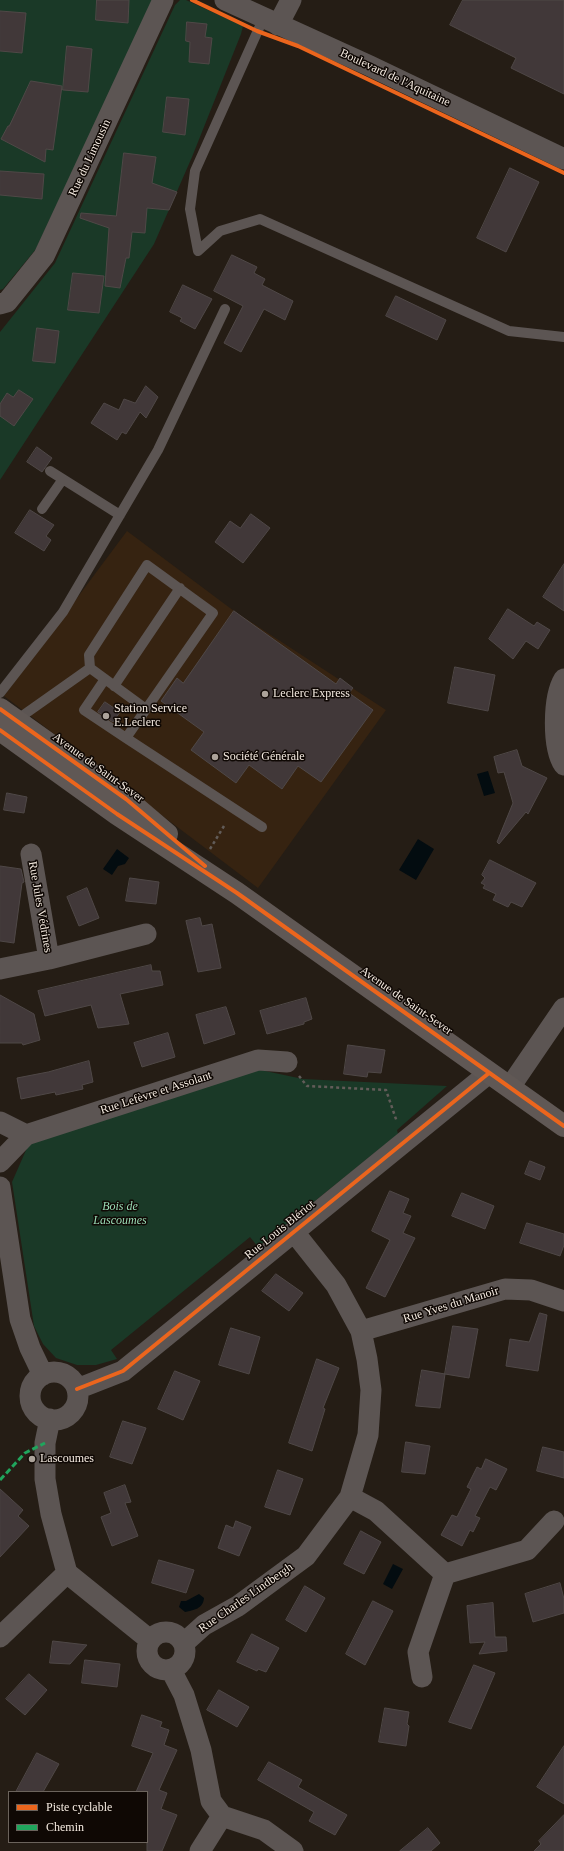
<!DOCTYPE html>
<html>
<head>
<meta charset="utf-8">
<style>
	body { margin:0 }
	#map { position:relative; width:564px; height:1851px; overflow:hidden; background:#251d15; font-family:"Times New Roman",serif }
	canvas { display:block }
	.legend { position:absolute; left:8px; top:1791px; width:140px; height:52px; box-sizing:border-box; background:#0f0804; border:1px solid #6b635c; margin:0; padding:5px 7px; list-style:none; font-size:12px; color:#f5ebe1 }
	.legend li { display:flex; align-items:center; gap:8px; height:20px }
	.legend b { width:20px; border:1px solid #6b635c }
</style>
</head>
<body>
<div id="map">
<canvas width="564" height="1851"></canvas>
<ul class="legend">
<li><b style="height:5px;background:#eb651d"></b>Piste cyclable</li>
<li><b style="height:5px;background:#20a55d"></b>Chemin</li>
</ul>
</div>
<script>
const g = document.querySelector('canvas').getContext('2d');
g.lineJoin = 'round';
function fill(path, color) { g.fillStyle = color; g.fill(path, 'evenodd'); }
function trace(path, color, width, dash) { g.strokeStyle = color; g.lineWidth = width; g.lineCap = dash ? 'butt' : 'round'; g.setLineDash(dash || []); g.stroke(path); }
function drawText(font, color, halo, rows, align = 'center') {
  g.font = font + ' "Times New Roman",serif'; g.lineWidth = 3; g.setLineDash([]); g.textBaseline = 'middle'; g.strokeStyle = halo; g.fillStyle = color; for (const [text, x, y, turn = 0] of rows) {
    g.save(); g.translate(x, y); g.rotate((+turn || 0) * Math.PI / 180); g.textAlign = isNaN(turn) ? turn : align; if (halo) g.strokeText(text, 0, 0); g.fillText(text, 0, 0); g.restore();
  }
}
fill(new Path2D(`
	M 127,531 L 234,611 L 386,710 L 258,888 L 4,696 Z`), '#362311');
fill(new Path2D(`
	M 0,0 L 153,0 L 36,249 L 3,289 L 0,290 Z
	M 180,0 L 186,0 L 243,26 L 241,34 L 192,157 L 154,244 L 0,480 L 0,332 L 55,263 L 175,5 Z
	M 251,1068 L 303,1079 L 447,1086 L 397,1130 L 398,1134 L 258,1247 L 250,1237 L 111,1350 L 117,1359 L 96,1365 L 77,1365 L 56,1358 L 43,1344 L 34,1326 L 12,1182 L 27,1148 L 33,1142 Z`), '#1a3927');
fill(new Path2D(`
	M 488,771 L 495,793 L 484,796 L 477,774 Z
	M 418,839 L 434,849 L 416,880 L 399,870 Z
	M 117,849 L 129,858 L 125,864 L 118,866 L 112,875 L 103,869 Z
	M 393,1564 L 403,1569 L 392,1589 L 383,1584 Z
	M 199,1594 L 204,1598 C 203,1609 194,1610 185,1612 L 179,1607 L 181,1601 L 186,1601 Z`), '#030c10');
const building = new Path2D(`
	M 97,0 L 129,0 L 128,23 L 96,20 Z
	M 463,0 L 564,0 L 564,94 L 511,68 L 516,58 L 450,25 Z
	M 0,11 L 26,13 L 22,53 L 0,51 Z
	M 187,22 L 207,24 L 205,37 L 212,38 L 209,64 L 189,62 L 190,42 L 186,41 Z
	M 67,46 L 92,49 L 88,92 L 63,90 Z
	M 31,81 L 62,86 L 53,150 L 46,149 L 45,162 L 1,139 L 8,126 L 9,126 Z
	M 167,97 L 189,99 L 185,135 L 163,132 Z
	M 124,153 L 156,157 L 152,183 L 177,192 L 169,210 L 147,208 L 145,233 L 132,232 L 129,258 L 126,258 L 120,288 L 105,286 L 109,228 L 80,218 L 81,213 L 116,216 Z
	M 510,168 L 539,182 L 506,252 L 477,238 Z
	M 0,171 L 44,174 L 42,199 L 0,195 Z
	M 232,255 L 257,267 L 254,273 L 265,279 L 262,285 L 293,301 L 285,320 L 264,309 L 241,352 L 224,343 L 243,306 L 214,291 Z
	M 73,273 L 104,276 L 99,313 L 68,310 Z
	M 183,285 L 212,299 L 195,329 L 180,321 L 182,318 L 170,312 Z
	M 396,296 L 446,320 L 437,340 L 386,316 Z
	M 37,328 L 59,331 L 55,363 L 33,361 Z
	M 146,386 L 158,397 L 146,418 L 140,412 L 126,434 L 122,432 L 117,440 L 91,423 L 104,403 L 119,410 L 124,399 L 135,403 Z
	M 19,390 L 33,399 L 14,426 L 0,416 L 0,404 L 7,393 L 13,397 Z
	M 37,447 L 52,458 L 42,472 L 27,462 Z
	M 30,510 L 54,525 L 46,536 L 51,540 L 44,551 L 15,533 Z
	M 251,514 L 270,528 L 243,563 L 215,542 L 230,521 L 240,528 Z
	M 564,564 L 564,611 L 543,597 Z
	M 508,609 L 534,626 L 537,622 L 550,630 L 538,649 L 526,641 L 513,659 L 489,639 Z
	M 234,611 L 336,684 L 340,678 L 353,688 L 349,693 L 373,710 L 321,782 L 298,766 L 282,789 L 249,765 L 236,783 L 191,750 L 204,732 L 161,701 L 177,678 L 183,683 Z
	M 455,667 L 495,675 L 488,711 L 448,703 Z
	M 105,702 L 120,712 L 113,722 L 98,712 Z
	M 517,750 L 522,766 L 547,778 L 528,814 L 526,812 L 499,844 L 497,842 L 513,803 L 504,772 L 498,773 L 494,757 Z
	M 7,793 L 27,797 L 24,813 L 4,810 Z
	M 490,860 L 536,883 L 522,907 L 511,902 L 508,907 L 493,900 L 496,894 L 483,888 L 485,885 L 481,883 L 485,878 L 482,875 Z
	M 0,866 L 21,869 L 24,882 L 22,883 L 14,943 L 0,941 Z
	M 130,878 L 159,882 L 156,904 L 126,901 Z
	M 87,888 L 99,918 L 79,926 L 67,897 Z
	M 200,918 L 202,926 L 212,924 L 221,968 L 198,972 L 186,921 Z
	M 151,965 L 152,971 L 160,971 L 163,985 L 120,994 L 129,1024 L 98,1028 L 91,1005 L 45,1016 L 38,991 Z
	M 0,995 L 34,1014 L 40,1040 L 23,1045 L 22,1043 L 0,1043 Z
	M 306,998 L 312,1019 L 304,1022 L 304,1024 L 267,1034 L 260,1011 Z
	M 226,1007 L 235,1034 L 204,1044 L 196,1015 Z
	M 168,1033 L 175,1057 L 142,1067 L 134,1043 Z
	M 348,1045 L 385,1050 L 381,1073 L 368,1072 L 367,1077 L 344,1074 Z
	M 89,1061 L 93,1082 L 82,1085 L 83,1089 L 56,1095 L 55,1092 L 21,1099 L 17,1078 L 48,1072 Z
	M 530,1161 L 545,1167 L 540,1180 L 525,1174 Z
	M 390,1191 L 409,1199 L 403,1213 L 411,1216 L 403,1233 L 415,1238 L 385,1297 L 366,1288 L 390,1240 L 372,1231 Z
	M 462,1193 L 494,1206 L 485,1229 L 452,1216 Z
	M 527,1223 L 564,1234 L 564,1245 L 560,1256 L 520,1243 Z
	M 276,1274 L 303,1293 L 289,1311 L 262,1291 Z
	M 540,1313 L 547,1315 L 538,1371 L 506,1366 L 510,1339 L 529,1342 Z
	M 453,1326 L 478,1329 L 469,1378 L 445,1374 Z
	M 231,1328 L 260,1337 L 249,1374 L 219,1365 Z
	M 317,1359 L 339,1368 L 323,1408 L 325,1409 L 312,1451 L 289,1443 Z
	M 422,1370 L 445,1374 L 440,1408 L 416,1406 Z
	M 175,1371 L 200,1381 L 183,1420 L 158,1409 Z
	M 123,1421 L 146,1428 L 132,1464 L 110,1457 Z
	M 406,1442 L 430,1446 L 425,1474 L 402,1472 Z
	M 543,1447 L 564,1452 L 564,1478 L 537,1471 Z
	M 486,1459 L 507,1469 L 496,1490 L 490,1487 L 475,1516 L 480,1518 L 473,1532 L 470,1530 L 462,1546 L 441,1535 L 452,1515 L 457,1517 L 471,1489 L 467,1487 L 477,1467 L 481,1469 Z
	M 278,1470 L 303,1479 L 290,1515 L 265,1507 Z
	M 125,1485 L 131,1502 L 125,1503 L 138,1536 L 112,1546 L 101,1517 L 111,1513 L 104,1493 Z
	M 0,1489 L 23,1510 L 18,1516 L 29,1526 L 0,1557 Z
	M 236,1521 L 251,1527 L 239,1556 L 218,1548 L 226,1525 L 233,1528 Z
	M 361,1531 L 381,1542 L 364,1574 L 344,1564 Z
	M 159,1560 L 194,1570 L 186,1593 L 152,1583 Z
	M 560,1583 L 564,1599 L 564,1613 L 533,1622 L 525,1594 Z
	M 305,1586 L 325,1598 L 306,1632 L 286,1620 Z
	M 373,1601 L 393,1611 L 365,1665 L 346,1654 Z
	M 493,1603 L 495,1637 L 506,1637 L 507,1651 L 479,1654 L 485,1642 L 470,1643 L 467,1606 Z
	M 252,1634 L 279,1648 L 266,1672 L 258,1669 L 257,1671 L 237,1662 Z
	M 53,1641 L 87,1645 L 70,1664 L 50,1663 Z
	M 85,1660 L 120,1664 L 117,1687 L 82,1683 Z
	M 474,1665 L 495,1673 L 471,1729 L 449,1722 Z
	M 29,1674 L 47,1690 L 25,1715 L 6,1699 Z
	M 219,1690 L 249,1707 L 237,1727 L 207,1710 Z
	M 385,1708 L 409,1712 L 407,1724 L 409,1726 L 406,1746 L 379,1742 Z
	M 142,1715 L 162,1722 L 160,1727 L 169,1730 L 164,1745 L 177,1750 L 159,1790 L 167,1793 L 161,1809 L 177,1815 L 162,1851 L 147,1851 L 147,1792 L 136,1792 L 153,1753 L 132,1746 Z
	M 564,1746 L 564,1804 L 537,1787 Z
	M 37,1753 L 59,1764 L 43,1792 L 16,1792 Z
	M 269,1762 L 302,1780 L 298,1787 L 347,1815 L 335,1835 L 309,1821 L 314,1812 L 258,1780 Z
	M 564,1815 L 564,1851 L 534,1851 L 541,1844 L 539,1841 Z
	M 428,1828 L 440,1843 L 431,1851 L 400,1851 Z`);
fill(building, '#413839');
trace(building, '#4f4847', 1);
trace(new Path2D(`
	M 210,849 L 224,826
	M 299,1076 L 307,1086 L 386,1090 L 397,1122`), '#625c59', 2.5, [3, 3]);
trace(new Path2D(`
	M 264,17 L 195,171 L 190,209 L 198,251 L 220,231 L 260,219 L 509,331 L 564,337
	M 50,471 L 120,515
	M 42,509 L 63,479
	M 90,668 L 89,655 L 147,565 L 213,613 L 126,738 L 262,827
	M 105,679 L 84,710 L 126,738
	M 114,686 L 180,588
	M 0,693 L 63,612 L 158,450 L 225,309
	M 15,721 L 90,668 L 146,709`), '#5c5553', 10);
trace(new Path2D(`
	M 225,0 L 370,66 L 564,159
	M 278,25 L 291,0
	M 0,304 L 7,302 L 44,256 L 163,0
	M 564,679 C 553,697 552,747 564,765
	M 31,854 L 49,959
	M 0,969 L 49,959 L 146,934
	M 510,1087 L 564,1008
	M 0,1122 L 26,1135
	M 0,1162 L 26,1135 L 258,1060 L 287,1062
	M 0,1187 L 20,1319 L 30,1348 L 43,1375
	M 361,1331 L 505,1289 L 531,1290 L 564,1301
	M30 1396a24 24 0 1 1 48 0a24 24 0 1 1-48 0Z
	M 77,1389 L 123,1371 L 489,1073
	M 50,1419 L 45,1443 L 45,1479 L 51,1514 L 67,1573 L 150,1640
	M 350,1497 L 376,1511 L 445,1574 L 527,1550 L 554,1521
	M147 1651a19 19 0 1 1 38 0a19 19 0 1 1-38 0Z
	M 0,1637 L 67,1573
	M 184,1643 L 204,1625 L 238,1606 L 306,1556 L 350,1497 L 368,1435 L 371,1390 L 367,1359 L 361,1331 L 336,1285 L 294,1232
	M 171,1670 L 184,1695 L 201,1750 L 211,1801 L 222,1816 L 264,1830 L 293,1851
	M 422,1677 L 418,1652 L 445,1574
	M 200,1851 L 222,1816`), '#5c5553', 21);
trace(new Path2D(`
	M 0,709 L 126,799 L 167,834
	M 0,730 L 117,814 L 237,893 L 564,1126`), '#605855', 22);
trace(new Path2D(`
	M 0,1480 L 25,1453 L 45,1443`), '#20a55d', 3, [6, 3]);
trace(new Path2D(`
	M 192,0 L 257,31 L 298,46 L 564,173
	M 0,709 L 126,799 L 205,866
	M 0,730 L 117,814 L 237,893 L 564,1126
	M 77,1389 L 123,1371 L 489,1073`), '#eb651d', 4);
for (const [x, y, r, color] of [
	[265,694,4,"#aca39a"],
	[106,716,4,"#aca39a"],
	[215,757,4,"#aca39a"],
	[32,1459,4,"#aca39a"]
]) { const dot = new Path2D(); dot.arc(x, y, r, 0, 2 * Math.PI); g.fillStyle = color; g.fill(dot); trace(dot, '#0f0804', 1.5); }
drawText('12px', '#f5ebe1', '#0f0804', [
	["Boulevard de l'Aquitaine",395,78,25],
	["Rue du Limousin",90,158,-65],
	["Avenue de Saint-Sever",98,768,36],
	["Rue Jules Védrines",40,907,80],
	["Avenue de Saint-Sever",406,1001,35],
	["Rue Lefèvre et Assolant",156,1093,-18],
	["Rue Louis Blériot",280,1230,-39],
	["Rue Yves du Manoir",451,1305,-17],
	["Rue Charles Lindbergh",246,1598,-35]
]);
drawText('12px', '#f5ebe1', '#0f0804', [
	["Leclerc Express",273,694],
	["Station Service",114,709],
	["E.Leclerc",114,723],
	["Société Générale",223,757],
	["Lascoumes",40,1459]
], 'left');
drawText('italic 12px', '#9bddb7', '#0f0804', [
	["Bois de",120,1207],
	["Lascoumes",120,1221]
]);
</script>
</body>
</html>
